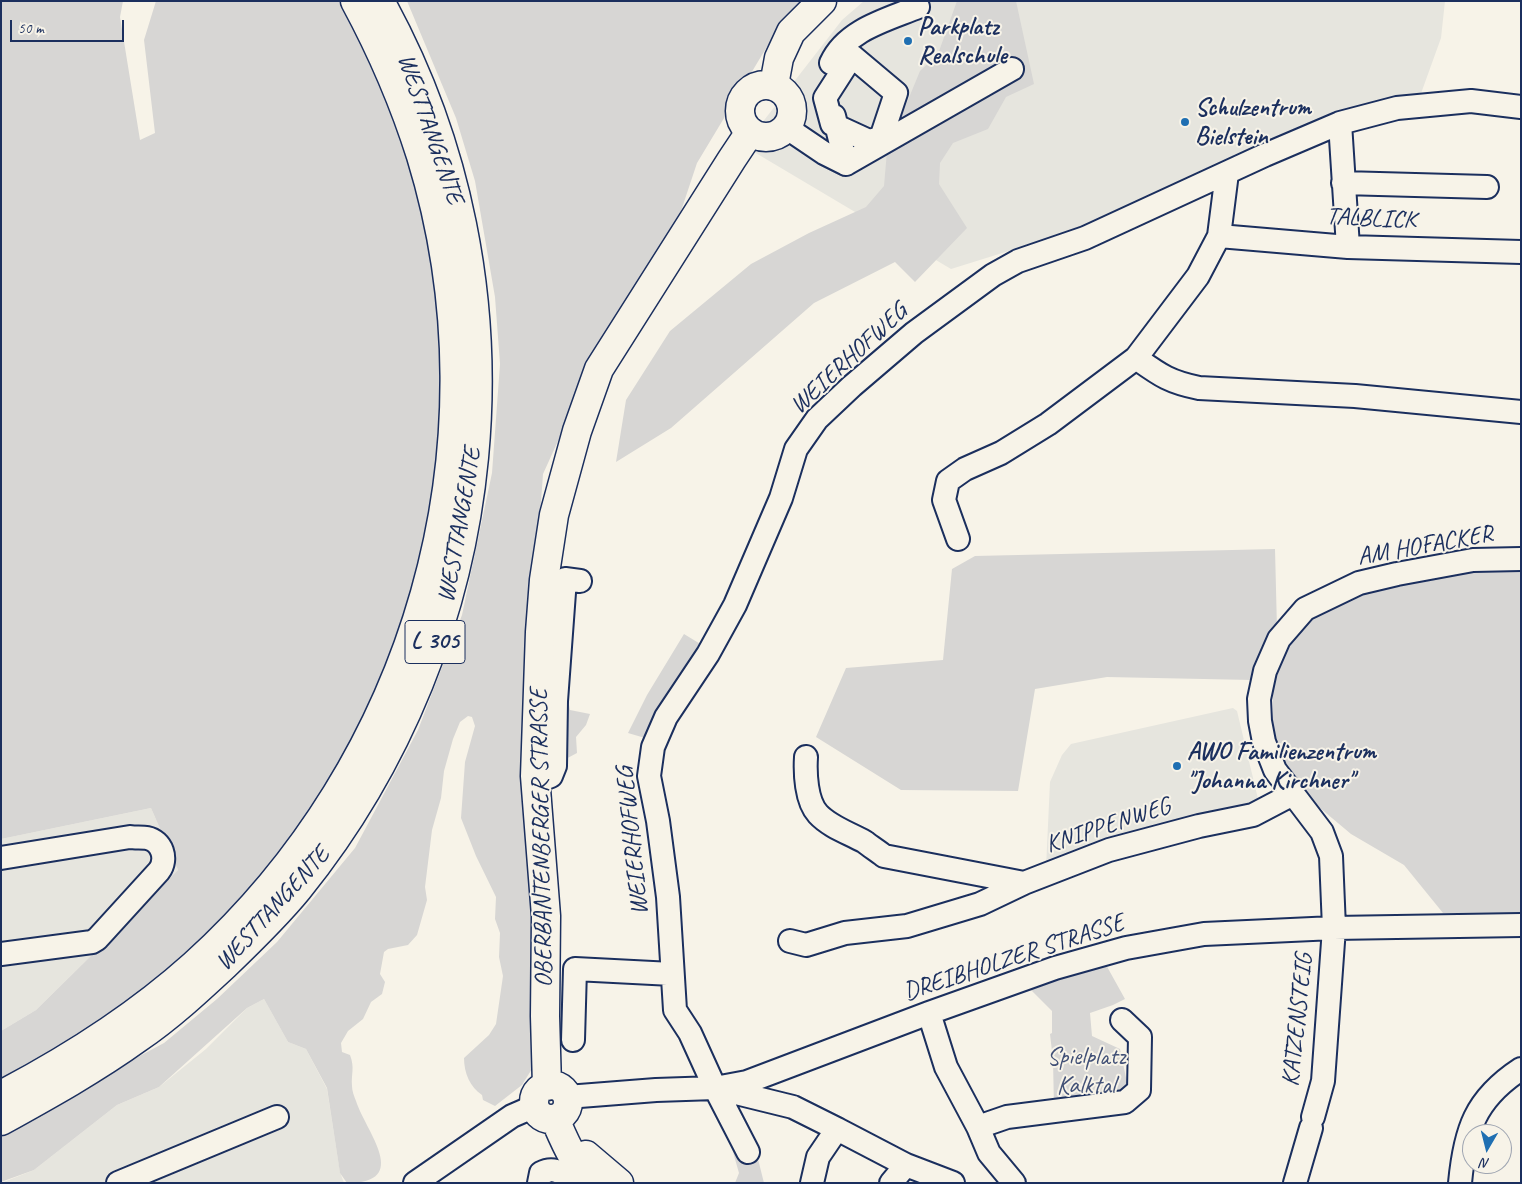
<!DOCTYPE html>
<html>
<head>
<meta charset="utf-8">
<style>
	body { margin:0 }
	#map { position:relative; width:1522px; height:1184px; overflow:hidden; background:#f7f3e8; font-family:Caveat,sans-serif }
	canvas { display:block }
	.frame { position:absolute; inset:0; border:2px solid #1b2f5e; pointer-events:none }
	.north { position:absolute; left:1462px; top:1124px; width:50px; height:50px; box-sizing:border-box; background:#f7f3e8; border:1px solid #9fa5b1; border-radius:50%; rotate:188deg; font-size:14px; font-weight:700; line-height:20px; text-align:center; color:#1b2f5e }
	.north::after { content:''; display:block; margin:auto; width:18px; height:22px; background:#1f6fb2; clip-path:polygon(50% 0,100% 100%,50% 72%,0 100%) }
	.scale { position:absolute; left:10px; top:20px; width:114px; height:22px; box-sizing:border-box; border:2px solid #1b2f5e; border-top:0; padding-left:6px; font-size:15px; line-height:18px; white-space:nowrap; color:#1b2f5e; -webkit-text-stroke:4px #f7f3e8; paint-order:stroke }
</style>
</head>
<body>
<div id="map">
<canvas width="1522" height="1184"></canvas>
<div class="frame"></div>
<div class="north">N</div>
<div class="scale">50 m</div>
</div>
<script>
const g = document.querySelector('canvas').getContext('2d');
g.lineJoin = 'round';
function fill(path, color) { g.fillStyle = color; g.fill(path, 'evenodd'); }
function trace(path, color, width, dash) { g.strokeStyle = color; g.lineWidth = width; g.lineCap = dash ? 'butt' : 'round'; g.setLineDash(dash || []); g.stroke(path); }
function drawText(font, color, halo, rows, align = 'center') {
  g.font = font + ' Caveat,sans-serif'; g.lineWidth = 4; g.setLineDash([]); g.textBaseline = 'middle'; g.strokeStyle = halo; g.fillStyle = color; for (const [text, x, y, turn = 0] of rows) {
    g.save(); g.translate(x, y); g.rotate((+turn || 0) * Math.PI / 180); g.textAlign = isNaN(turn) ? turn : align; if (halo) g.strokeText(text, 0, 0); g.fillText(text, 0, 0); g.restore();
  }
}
fill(new Path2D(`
	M 864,1 L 1445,1 L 1441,38 L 1419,99 L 1044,240 L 951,269 L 744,146 L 842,20 Z
	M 1233,708 L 1237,711 L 1259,803 L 1046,868 L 1050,782 L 1062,755 L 1071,744 Z
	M 151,808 L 178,870 L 36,1010 L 1,1031 L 1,839 Z
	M 264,999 L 288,1042 L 306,1049 L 327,1089 L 340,1172 L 344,1183 L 1,1183 L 34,1170 L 117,1105 L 159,1087 L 206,1049 L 247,1008 Z`), '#e6e5de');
fill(new Path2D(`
	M 1,1 L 123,1 L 120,17 L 140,140 L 155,133 L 144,40 L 156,1 L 344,1 L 411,155 L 437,277 L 444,346 L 442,440 L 426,548 L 401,642 L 358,740 L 283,853 L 212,934 L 131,1003 L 1,1083 L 1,1031 L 36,1010 L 178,870 L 151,808 L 1,839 Z
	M 407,1 L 804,1 L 780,25 L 697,163 L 675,229 L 641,276 L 587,377 L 543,474 L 533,612 L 535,1064 L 522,1085 L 495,1106 L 483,1100 L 482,1095 C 470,1087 464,1073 464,1058 L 489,1035 L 496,1024 L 503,976 L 499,957 L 500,933 L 495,919 L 496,897 L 476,856 L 461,818 L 465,762 L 475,726 L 472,717 L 468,716 L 460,722 L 453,739 L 444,771 L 441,798 L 432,830 L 425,887 L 427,900 L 417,935 L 408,945 L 388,949 L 384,952 L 380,974 L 385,982 L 382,994 L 371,1002 L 363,1019 L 348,1031 L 341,1043 L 342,1052 L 350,1055 C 355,1068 351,1074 352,1086 C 352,1091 354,1096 356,1101 C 366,1132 412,1183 347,1183 L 340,1173 L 327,1088 L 306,1049 L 288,1042 L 264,999 L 247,1008 L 159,1087 L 117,1105 L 34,1170 L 1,1182 L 1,1128 L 65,1096 L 164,1043 L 217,999 L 277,942 L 355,848 L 418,730 L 462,615 L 492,473 L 500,364 L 495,297 L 475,181 L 456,118 Z
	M 957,1 L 1016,1 L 1034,84 L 1006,97 L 988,129 L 953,143 L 940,163 L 939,184 L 967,228 L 915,282 L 895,262 L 814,303 L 671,428 L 616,462 L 626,400 L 670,331 L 751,264 L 809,233 L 866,207 L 884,186 L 887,151 L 920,71 L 938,54 Z
	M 1275,549 L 1277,629 L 1252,680 L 1107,677 L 1035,689 L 1018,791 L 901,790 L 816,737 L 846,668 L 943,660 L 952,569 L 975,556 Z
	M 1499,566 L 1521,566 L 1521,914 L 1443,913 L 1404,865 L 1351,834 L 1295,787 L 1273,735 L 1273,673 L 1305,609 L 1353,593 Z
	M 684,634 L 702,645 L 645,738 L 628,733 L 647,695 Z
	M 560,705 L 569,705 L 570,710 L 590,714 L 586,725 L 576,737 L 577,753 L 562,761 Z
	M 1105,963 L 1125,999 L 1113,1005 L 1090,1013 L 1092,1036 L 1120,1049 L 1130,1097 L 1054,1108 L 1053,1060 L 1050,1034 L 1052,1033 L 1052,1011 L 1028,987 Z
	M 739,1142 L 756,1151 L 764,1183 L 735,1183 L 739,1173 L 731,1145 Z`), '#d7d6d4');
const minor = new Path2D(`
	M 852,56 L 896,93 L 881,138 L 869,141 L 832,124 L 825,98 Z
	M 831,63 C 846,30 886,20 918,7
	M 834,116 L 846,164
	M 1340,123 L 1348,247
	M 787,128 L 824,153 L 846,164
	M 846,164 L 1012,69
	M 1343,183 L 1487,187
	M 1219,236 L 1348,247 L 1521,252
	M 1136,358 C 1160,375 1169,382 1199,388 L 1355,396 L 1521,412
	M 958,539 L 944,500 L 948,481 L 965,469 L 1001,453 L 1048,424 L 1136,358 L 1198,276 L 1219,236 L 1227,173
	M 806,757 C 805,773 806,801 818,814 C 830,827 849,833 865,842 C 871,847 878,851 884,856 L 1024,883 L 1109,850 L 1199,826 L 1253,815 L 1293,794
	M 535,776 L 546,778 L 551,776 L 555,766 L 556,701 L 565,579 L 580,581
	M 1,858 L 130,837 C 135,838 142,837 147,838 C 162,841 168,859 159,871 L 97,939 L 92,942 L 1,954
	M 790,941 L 806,945 L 845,933 L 907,926 L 980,904 L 1024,883
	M 929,1013 L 946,1067 L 978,1127 L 989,1153 L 1014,1183
	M 573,1040 L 575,969 L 672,974
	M 724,1090 L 793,1107 L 837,1129
	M 567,1097 L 656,1090 L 715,1088 L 747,1082 L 929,1013 L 1055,968 L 1126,948 L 1204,934 L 1334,928 L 1521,925
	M 1313,1117 L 1323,1081 L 1334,928 L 1331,856 L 1322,832 L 1275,770 L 1264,742 L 1260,721 L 1259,699 L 1265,671 L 1279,639 L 1305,609 L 1359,583 L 1397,574 L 1473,560 L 1521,559
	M 978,1127 L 1007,1117 L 1125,1102 L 1139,1090 L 1140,1037 L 1122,1020
	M 748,1152 L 715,1088 L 690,1033 L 675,1010 L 668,897 L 658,821 L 649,776 L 653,747 L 666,717 L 708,654 L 735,605 L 781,498 L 796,449 L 817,419 L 852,386 L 914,333 L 993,275 L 1018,261 L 1085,238 L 1265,155 L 1340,123 L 1397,108 L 1471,101 L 1521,107
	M 118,1183 L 277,1117
	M 415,1183 L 512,1116 L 535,1106
	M 539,1183 L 541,1173 C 560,1163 566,1184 586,1176
	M 812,1183 L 818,1157 L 837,1129 L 906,1165 L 953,1183
	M 891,1183 L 906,1165
	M 1295,1183 L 1311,1128
	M 1460,1183 C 1465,1130 1475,1099 1521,1069`);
const major = new Path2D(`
	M740 111a26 26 0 1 1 52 0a26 26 0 1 1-52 0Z
	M 774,85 L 779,58 L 791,32 L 822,1
	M534 1102a17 17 0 1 1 34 0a17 17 0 1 1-34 0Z
	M 547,1086 L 545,1016 L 546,916 L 535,776 L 540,632 L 544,580 L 554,515 L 577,431 L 599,369 L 732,159 L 750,132
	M 1,1095 C 70,1059 136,1017 194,965 C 418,763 510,446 421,156 C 404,102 382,51 355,1
	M 555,1119 C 565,1142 575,1168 596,1183
	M 1,1121 C 48,1095 95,1069 138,1038 C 169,1017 197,991 225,965 C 250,941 276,916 298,889 C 501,638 537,285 380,1
	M 586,1155 L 619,1183`);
trace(minor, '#1b2f5e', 26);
trace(major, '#1b2f5e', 31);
trace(minor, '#f7f3e8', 22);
trace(major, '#f7f3e8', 28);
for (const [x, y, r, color] of [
	[908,41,5,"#1f6fb2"],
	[1185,122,5,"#1f6fb2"],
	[1177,766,5,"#1f6fb2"]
]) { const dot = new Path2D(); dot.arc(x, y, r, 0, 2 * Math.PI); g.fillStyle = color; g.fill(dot); trace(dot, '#f7f3e8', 2); }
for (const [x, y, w] of [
	[435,642,60]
]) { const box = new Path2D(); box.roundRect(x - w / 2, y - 21.5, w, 43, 4); g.fillStyle = '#f7f3e8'; g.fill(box); trace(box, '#1b2f5e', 1); }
drawText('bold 24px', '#1b2f5e', null, [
	["L 305",435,642]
]);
drawText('bold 25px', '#1b2f5e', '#f7f3e8', [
	["Parkplatz",918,27],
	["Realschule",918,56],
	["Schulzentrum",1195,108],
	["Bielstein",1195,137],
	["AWO Familienzentrum",1187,752],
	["\"Johanna Kirchner\"",1187,781]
], 'left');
drawText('25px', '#1b2f5e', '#f7f3e8', [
	["WESTTANGENTE",430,129,71],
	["TALBLICK",1371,219,3],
	["WEIERHOFWEG",849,359,-43],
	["WESTTANGENTE",460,525,-80],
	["AM HOFACKER",1425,546,-10],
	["KNIPPENWEG",1108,826,-18],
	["OBERBANTENBERGER STRASSE",542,838,-91],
	["WEIERHOFWEG",633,841,-96],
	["WESTTANGENTE",273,909,-48],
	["DREIBHOLZER STRASSE",1014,958,-18],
	["KATZENSTEIG",1298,1020,-84]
]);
drawText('25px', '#415076', '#f7f3e8', [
	["Spielplatz",1086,1057],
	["Kalktal",1086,1086]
]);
</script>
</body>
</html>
